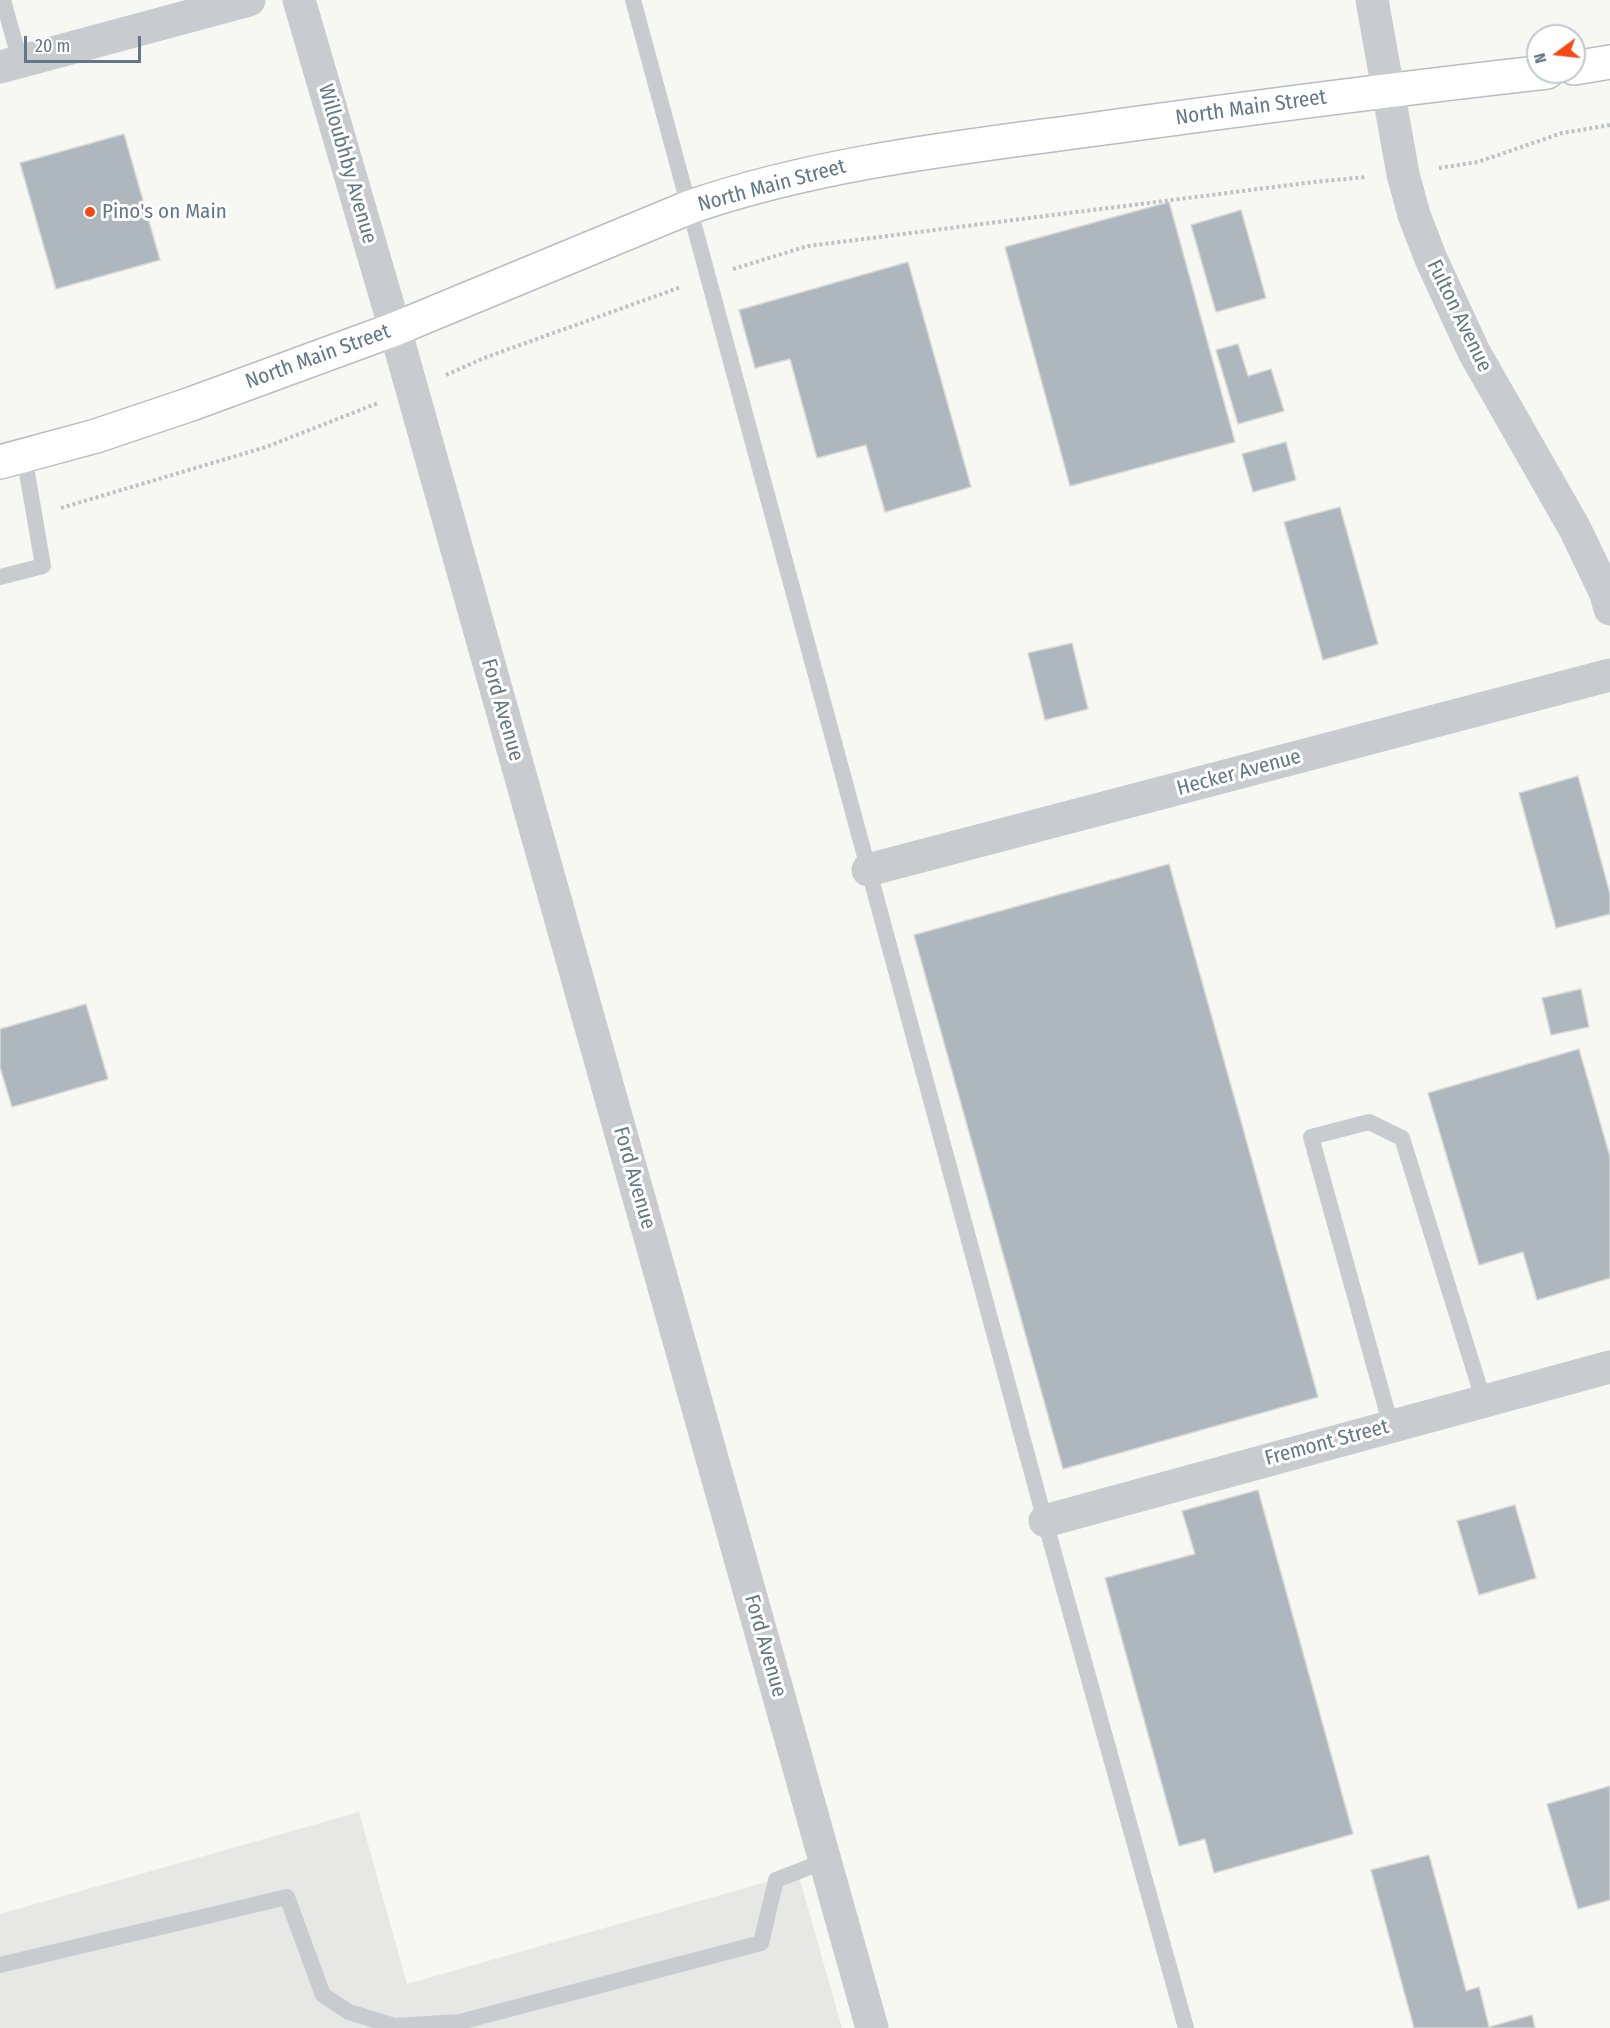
<!DOCTYPE html>
<html>
<head>
<meta charset="utf-8">
<style>
	body { margin:0 }
	#map { position:relative; width:1610px; height:2028px; overflow:hidden; background:#f7f7f3; font-family:"Fira Sans Condensed",sans-serif }
	canvas { display:block }
	.north { position:absolute; left:1526px; top:24px; width:60px; height:60px; box-sizing:border-box; background:#fff; border:2px solid #c0c9cf; border-radius:50%; rotate:255deg; font-size:16px; font-weight:700; line-height:24px; text-align:center; color:#627787 }
	.north::after { content:''; display:block; margin:auto; width:21px; height:27px; background:#f54814; clip-path:polygon(50% 0,100% 100%,50% 72%,0 100%) }
	.scale { position:absolute; left:24px; top:36px; width:117px; height:27px; box-sizing:border-box; border:3px solid #627787; border-top:0; padding-left:8px; font-size:18px; line-height:21px; white-space:nowrap; color:#627787; -webkit-text-stroke:4px #fff; paint-order:stroke }
</style>
</head>
<body>
<div id="map">
<canvas width="1610" height="2028"></canvas>
<div class="north">N</div>
<div class="scale">20 m</div>
</div>
<script>
const g = document.querySelector('canvas').getContext('2d');
g.lineJoin = 'round';
function fill(path, color) { g.fillStyle = color; g.fill(path, 'evenodd'); }
function trace(path, color, width, dash) { g.strokeStyle = color; g.lineWidth = width; g.lineCap = dash ? 'butt' : 'round'; g.setLineDash(dash || []); g.stroke(path); }
function drawText(font, color, halo, rows, align = 'center') {
  g.font = font + ' "Fira Sans Condensed",sans-serif'; g.lineWidth = 6; g.setLineDash([]); g.textBaseline = 'middle'; g.strokeStyle = halo; g.fillStyle = color; for (const [text, x, y, turn = 0] of rows) {
    g.save(); g.translate(x, y); g.rotate((+turn || 0) * Math.PI / 180); g.textAlign = isNaN(turn) ? turn : align; if (halo) g.strokeText(text, 0, 0); g.fillText(text, 0, 0); g.restore();
  }
}
fill(new Path2D(`
	M 359,1812 L 407,1984 L 798,1873 L 842,2028 L 0,2028 L 0,1914 Z`), '#e7e8e6');
const building = new Path2D(`
	M 124,134 L 160,260 L 56,289 L 20,163 Z
	M 1169,202 L 1235,442 L 1070,486 L 1005,247 Z
	M 1241,210 L 1266,298 L 1216,312 L 1191,225 Z
	M 908,262 L 971,487 L 885,512 L 866,445 L 817,458 L 790,359 L 755,368 L 739,310 Z
	M 1238,344 L 1248,376 L 1271,369 L 1284,411 L 1238,424 L 1216,350 Z
	M 1286,442 L 1296,480 L 1253,492 L 1242,454 Z
	M 1340,507 L 1378,644 L 1323,660 L 1284,522 Z
	M 1072,643 L 1088,709 L 1045,720 L 1028,653 Z
	M 1578,776 L 1610,894 L 1610,914 L 1556,928 L 1519,793 Z
	M 1169,864 L 1318,1397 L 1063,1469 L 914,935 Z
	M 1581,989 L 1589,1027 L 1551,1035 L 1542,998 Z
	M 86,1004 L 108,1079 L 12,1107 L 0,1067 L 0,1029 Z
	M 1579,1049 L 1610,1157 L 1610,1278 L 1537,1300 L 1523,1252 L 1479,1265 L 1428,1093 Z
	M 1258,1490 L 1353,1834 L 1214,1873 L 1205,1839 L 1179,1846 L 1105,1578 L 1195,1554 L 1182,1511 Z
	M 1515,1505 L 1536,1578 L 1479,1595 L 1457,1521 Z
	M 1610,1786 L 1610,1900 L 1578,1909 L 1547,1804 Z
	M 1429,1855 L 1466,1991 L 1479,1987 L 1489,2027 L 1532,2015 L 1535,2028 L 1414,2028 L 1371,1870 Z`);
fill(building, '#aeb7bd');
trace(building, '#d8d8d5', 1.5);
const primary = new Path2D(`
	M 1574,68 L 1610,62
	M 0,462 L 96,436 L 191,404 L 395,329 L 690,207 C 818,163 955,148 1089,130 C 1242,109 1394,89 1547,72`);
trace(primary, '#b9bdc1', 36);
trace(new Path2D(`
	M 1439,168 L 1478,162 L 1562,133 L 1610,125
	M 733,269 L 808,246 L 1314,182 L 1366,177
	M 446,375 L 484,358 L 681,287
	M 61,508 L 266,447 L 378,403`), '#bfc2c4', 4, [3, 3]);
trace(new Path2D(`
	M 3,0 L 20,61
	M 633,0 L 1045,1521 L 1186,2028
	M 0,577 L 43,566 L 24,455
	M 1391,1426 L 1311,1137 L 1369,1122 L 1402,1138 L 1484,1402
	M 0,1965 L 287,1897 L 323,1995 L 349,2012 L 394,2026 L 460,2022 L 761,1943 L 776,1880 L 825,1861`), '#c8cccf', 16);
trace(new Path2D(`
	M 299,0 L 395,329 L 872,2028
	M 0,67 L 249,0
	M 868,870 L 1610,675
	M 1045,1521 L 1610,1367`), '#c8cccf', 33);
trace(new Path2D(`
	M 1372,0 L 1403,174 L 1414,215 L 1431,259 L 1474,352 L 1575,529 L 1606,594 L 1610,609`), '#c8cccf', 33);
trace(primary, '#fff', 33);
for (const [x, y, r, color] of [
	[90,212,6,"#f54814"]
]) { const dot = new Path2D(); dot.arc(x, y, r, 0, 2 * Math.PI); g.fillStyle = color; g.fill(dot); trace(dot, '#fff', 2); }
drawText('21px', '#627787', '#fff', [
	["North Main Street",1251,108,-8],
	["Willoubhby Avenue",347,164,74],
	["North Main Street",772,186,-15],
	["Fulton Avenue",1459,316,64],
	["North Main Street",318,357,-20],
	["Ford Avenue",502,710,74],
	["Hecker Avenue",1239,773,-15],
	["Ford Avenue",634,1178,74],
	["Fremont Street",1327,1443,-15],
	["Ford Avenue",765,1646,74]
]);
drawText('21px', '#627787', '#fff', [
	["Pino's on Main",102,212]
], 'left');
</script>
</body>
</html>
